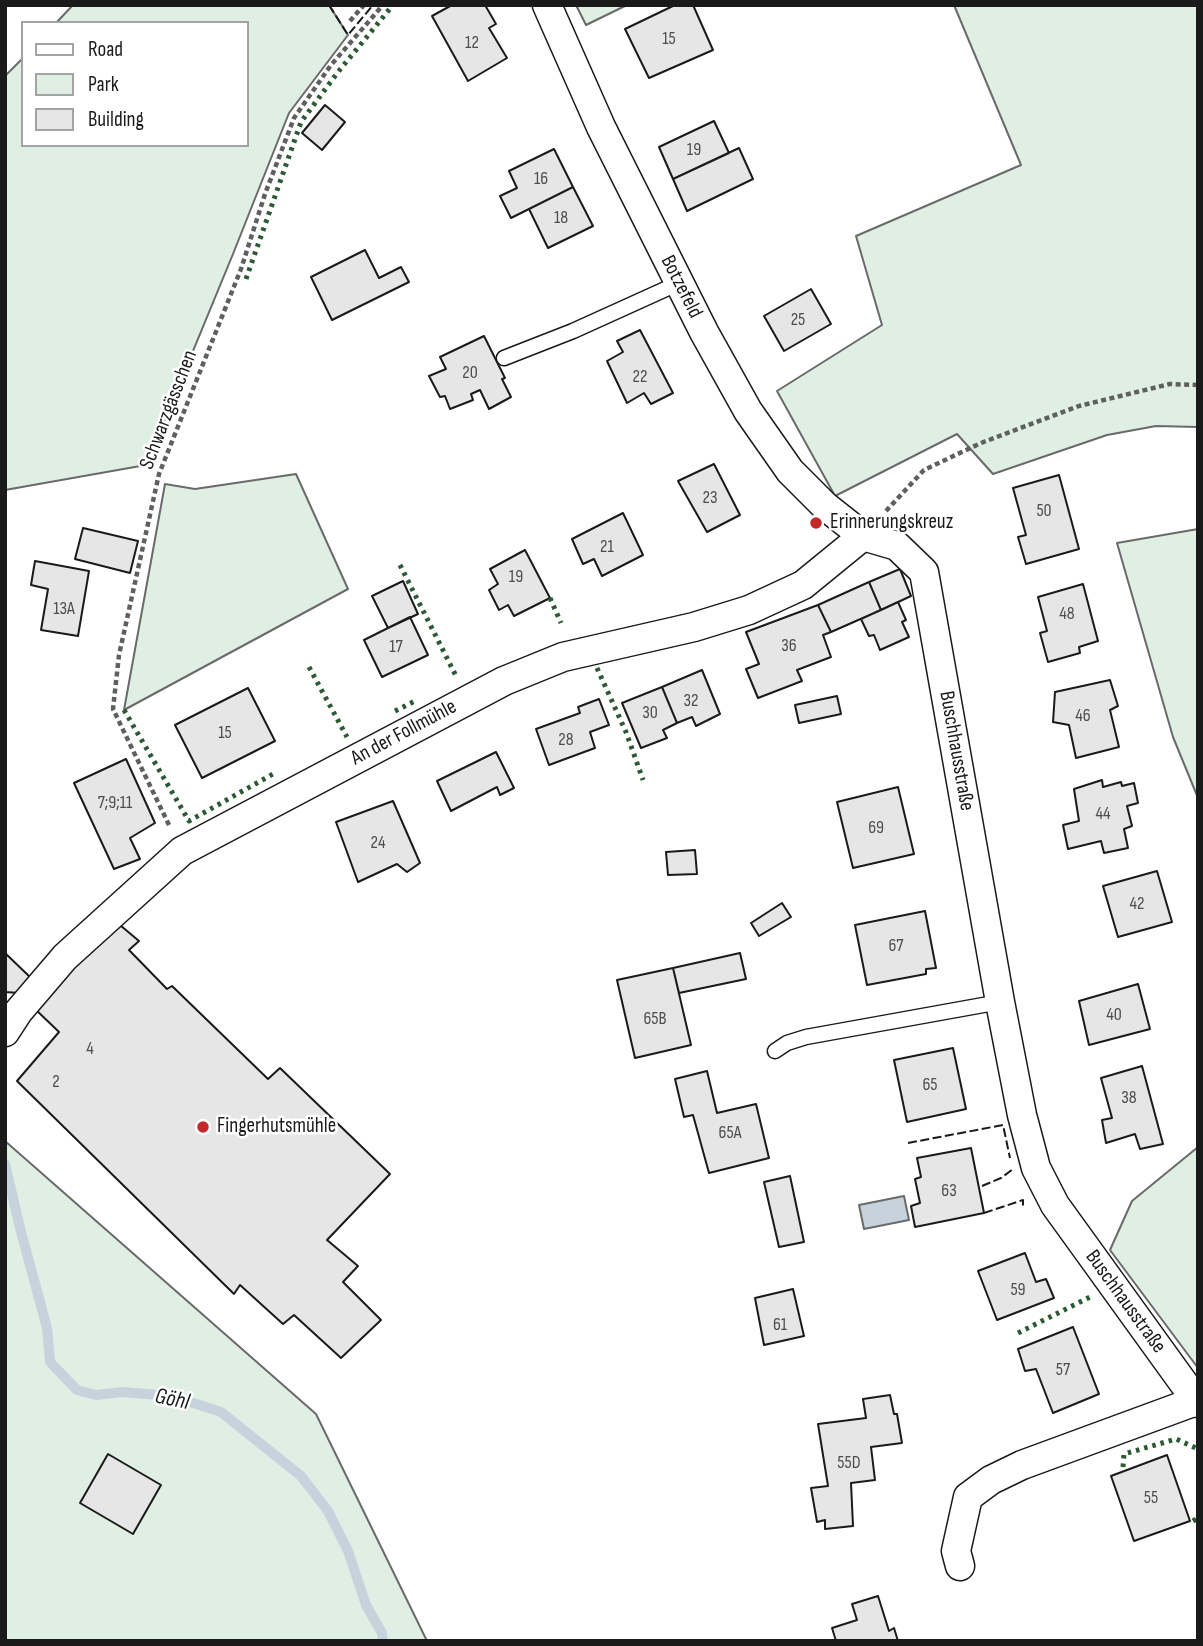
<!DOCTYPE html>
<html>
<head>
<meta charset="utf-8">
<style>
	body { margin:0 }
	#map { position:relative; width:1203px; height:1646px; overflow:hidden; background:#fff; font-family:"Sofia Sans Condensed",sans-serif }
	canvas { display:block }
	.frame { position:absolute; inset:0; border:7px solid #1a1a1a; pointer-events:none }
	.legend { position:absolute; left:21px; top:21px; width:228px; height:126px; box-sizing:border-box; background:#fff; border:2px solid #a3a3a3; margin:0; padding:9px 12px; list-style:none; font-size:21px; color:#1a1a1a }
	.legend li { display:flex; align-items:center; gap:14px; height:35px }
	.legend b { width:35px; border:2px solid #a3a3a3 }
</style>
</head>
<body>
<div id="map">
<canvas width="1203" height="1646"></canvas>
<div class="frame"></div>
<ul class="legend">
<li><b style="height:9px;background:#fff"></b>Road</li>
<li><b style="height:19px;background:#e0efe3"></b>Park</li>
<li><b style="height:19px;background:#e6e6e6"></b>Building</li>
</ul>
</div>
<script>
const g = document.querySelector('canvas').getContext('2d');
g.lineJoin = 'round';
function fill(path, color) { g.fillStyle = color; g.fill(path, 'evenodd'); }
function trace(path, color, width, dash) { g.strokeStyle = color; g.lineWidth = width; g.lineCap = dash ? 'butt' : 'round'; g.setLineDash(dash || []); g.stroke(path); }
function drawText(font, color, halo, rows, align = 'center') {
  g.font = font + ' "Sofia Sans Condensed",sans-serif'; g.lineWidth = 5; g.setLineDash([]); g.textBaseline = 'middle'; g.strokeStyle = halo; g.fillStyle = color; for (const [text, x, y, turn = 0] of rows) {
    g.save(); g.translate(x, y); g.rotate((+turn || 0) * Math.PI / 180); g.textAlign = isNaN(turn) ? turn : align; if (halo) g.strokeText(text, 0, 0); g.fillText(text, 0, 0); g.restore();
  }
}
const green = new Path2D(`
	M 73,5 L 329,5 L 348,35 L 289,113 L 233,254 L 146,465 L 5,490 L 5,76 L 23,58 L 23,145 L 247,145 L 247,23 L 56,23 Z
	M 576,5 L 627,5 L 586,25 Z
	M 954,5 L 1198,5 L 1198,427 L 1156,426 L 1107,435 L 993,474 L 957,434 L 835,496 L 777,391 L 882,325 L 856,236 L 1021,165 Z
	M 296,474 L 348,589 L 124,710 L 165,484 L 195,489 Z
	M 1198,529 L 1198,798 L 1173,737 L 1117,543 Z
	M 5,1141 L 316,1414 L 427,1641 L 5,1641 Z
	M 1198,1147 L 1198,1368 L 1110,1250 L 1132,1201 Z`);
fill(green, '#e0efe3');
trace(green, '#6a6a6a', 2);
const water = new Path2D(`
	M 904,1196 L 909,1220 L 864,1229 L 859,1205 Z`);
fill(water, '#c6d2dc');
trace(water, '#6a6a6a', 2);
trace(new Path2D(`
	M 5,1164 L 20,1228 L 47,1328 L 50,1362 L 77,1390 L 96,1395 L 122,1392 L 172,1396 L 221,1412 L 301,1476 L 328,1511 L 348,1551 L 366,1605 L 382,1633 L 383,1641`), '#c6d2dc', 10);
const building = new Path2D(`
	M 452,5 L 485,5 L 496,24 L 489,28 L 507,58 L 468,81 L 432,16 Z
	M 675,5 L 693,5 L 713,50 L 649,78 L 625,29 Z
	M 325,105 L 345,122 L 322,150 L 302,133 Z
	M 714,121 L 729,153 L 673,179 L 659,147 Z
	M 739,148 L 753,179 L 687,211 L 673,179 Z
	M 554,149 L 573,187 L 511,218 L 500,196 L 517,188 L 509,171 Z
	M 573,187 L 593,226 L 548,248 L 529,209 Z
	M 365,250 L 379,278 L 401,267 L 409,282 L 332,320 L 311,277 Z
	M 811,289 L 831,324 L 784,351 L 764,316 Z
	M 640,330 L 673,393 L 651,404 L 644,393 L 627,403 L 607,361 L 623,352 L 617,341 Z
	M 484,336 L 505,378 L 502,379 L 511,397 L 489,409 L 480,390 L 471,394 L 473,400 L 450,409 L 445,396 L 440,397 L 429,376 L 446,369 L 440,357 Z
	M 714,464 L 740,515 L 707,532 L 678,481 Z
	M 1059,475 L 1079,549 L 1026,564 L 1018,537 L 1026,535 L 1013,488 Z
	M 623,513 L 643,555 L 602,576 L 594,559 L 583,564 L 572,539 Z
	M 83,528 L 138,541 L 130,573 L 75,559 Z
	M 525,550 L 550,598 L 514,616 L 508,605 L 499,610 L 489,590 L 498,584 L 490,569 Z
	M 35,561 L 89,571 L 78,636 L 41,630 L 48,589 L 31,585 Z
	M 900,569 L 911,596 L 881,610 L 869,582 Z
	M 403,581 L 418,614 L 388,628 L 372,596 Z
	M 869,582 L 881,610 L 831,632 L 818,605 Z
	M 1083,584 L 1098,641 L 1079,647 L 1080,653 L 1048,662 L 1040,633 L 1047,631 L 1038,597 Z
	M 898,602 L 906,620 L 902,622 L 909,637 L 880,650 L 874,635 L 869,636 L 861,619 Z
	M 818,605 L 831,632 L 823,635 L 831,657 L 797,670 L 802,681 L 758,698 L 746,669 L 759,664 L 746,632 Z
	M 410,617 L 428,655 L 382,677 L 364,640 Z
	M 702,670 L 720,714 L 696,726 L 692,717 L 677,723 L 662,687 Z
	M 1110,680 L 1118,706 L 1110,710 L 1119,747 L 1076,758 L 1069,725 L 1053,722 L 1055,692 Z
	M 662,687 L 677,723 L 663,730 L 667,738 L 641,748 L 622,703 Z
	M 248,688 L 275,741 L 202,778 L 175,725 Z
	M 837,696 L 841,714 L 799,723 L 795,705 Z
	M 599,699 L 609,725 L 590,732 L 595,748 L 549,765 L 536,729 L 580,713 L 578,707 Z
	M 496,752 L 514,788 L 500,795 L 497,787 L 451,811 L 437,781 Z
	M 126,759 L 155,823 L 130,838 L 140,859 L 114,869 L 74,783 Z
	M 1102,780 L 1103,787 L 1121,782 L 1122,786 L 1134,783 L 1138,803 L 1127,806 L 1132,826 L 1124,829 L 1128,848 L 1104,853 L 1101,841 L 1068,849 L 1063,825 L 1079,821 L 1074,789 Z
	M 898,787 L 914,854 L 853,868 L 837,802 Z
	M 393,801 L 420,863 L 407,872 L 397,864 L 358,882 L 336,822 Z
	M 695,850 L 697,874 L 668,875 L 666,852 Z
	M 1157,871 L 1172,922 L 1118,937 L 1103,886 Z
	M 782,903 L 791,917 L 759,936 L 751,923 Z
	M 925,911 L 936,968 L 926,969 L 926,974 L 867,985 L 855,925 Z
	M 114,920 L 139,941 L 129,950 L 167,989 L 172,986 L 268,1079 L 280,1068 L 390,1174 L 327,1240 L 358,1266 L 343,1282 L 381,1320 L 341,1358 L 294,1315 L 283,1324 L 240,1285 L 234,1294 L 17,1081 L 59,1032 L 34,1008 Z
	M 5,953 L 31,978 L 19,993 L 5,992 Z
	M 740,953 L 746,979 L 679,993 L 673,968 Z
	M 673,968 L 691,1045 L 635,1058 L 617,980 Z
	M 1138,984 L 1150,1029 L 1089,1045 L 1079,1001 Z
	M 953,1048 L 966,1109 L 907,1122 L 894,1060 Z
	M 1142,1066 L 1163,1144 L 1140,1149 L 1135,1134 L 1106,1143 L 1102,1120 L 1112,1118 L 1101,1078 Z
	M 707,1071 L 717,1113 L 756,1104 L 769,1158 L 709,1173 L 693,1115 L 684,1117 L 675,1079 Z
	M 971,1148 L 984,1213 L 915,1227 L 911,1206 L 920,1203 L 915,1179 L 921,1177 L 917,1158 Z
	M 790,1176 L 804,1242 L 779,1247 L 764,1182 Z
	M 1025,1253 L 1036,1282 L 1046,1279 L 1054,1298 L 997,1320 L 978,1271 Z
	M 793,1289 L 804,1336 L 764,1345 L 755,1298 Z
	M 1073,1327 L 1099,1394 L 1053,1413 L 1036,1369 L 1025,1371 L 1018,1349 Z
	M 890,1395 L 894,1414 L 897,1414 L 902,1443 L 871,1447 L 875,1480 L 851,1483 L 853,1526 L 825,1529 L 825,1520 L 817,1522 L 811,1488 L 828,1486 L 818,1424 L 866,1418 L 863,1399 Z
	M 108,1454 L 161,1485 L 133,1534 L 80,1503 Z
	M 1167,1455 L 1190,1521 L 1134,1541 L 1111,1476 Z
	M 878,1596 L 889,1631 L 894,1628 L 898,1641 L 836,1641 L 832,1628 L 857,1620 L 852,1604 Z`);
fill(building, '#e6e6e6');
trace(building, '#1a1a1a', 2);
const service = new Path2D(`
	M 504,358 L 573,331 L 679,283
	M 775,1051 L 787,1043 L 806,1037 L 1000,1002`);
const minor = new Path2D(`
	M 547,5 L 601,127 L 704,332 L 748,411 L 790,471 L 825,506 L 863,536 L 897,546 L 924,572 L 1000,1002 L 1022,1115 L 1036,1168 L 1055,1205 L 1198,1403
	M 5,1032 L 18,1012 L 65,957 L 182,851 L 504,681 L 563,657 L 694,627 L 749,610 L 803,585 L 863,536
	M 960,1566 L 956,1551 L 968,1497 L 991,1480 L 1022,1465 L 1196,1401`);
trace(service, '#1a1a1a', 17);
trace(minor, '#1a1a1a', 31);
trace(new Path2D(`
	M 350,21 L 364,5
	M 886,511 L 924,470 L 981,443 L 1079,406 L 1170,384 L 1198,385
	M 169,825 L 113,709 L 119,655 L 159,474 L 241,269 L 265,194 L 294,118 L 331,65 L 383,5`), '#5f5f5f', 4.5, [5, 3.5]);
trace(service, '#fff', 14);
trace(minor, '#fff', 28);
trace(new Path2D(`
	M 246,279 L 301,122 L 338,72 L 393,5
	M 400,565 L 457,678
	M 550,598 L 561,623
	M 309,667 L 347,737
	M 597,668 L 626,732 L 643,780
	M 124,710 L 189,821 L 273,774
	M 395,711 L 415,701
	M 1018,1333 L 1094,1295
	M 1123,1467 L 1124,1454 L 1176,1439 L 1198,1449
	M 1193,1521 L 1198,1518`), '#2b5a34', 5, [3.5, 5]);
trace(new Path2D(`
	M 329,5 L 348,35 L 373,5
	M 908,1143 L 1003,1125 L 1010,1158
	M 982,1186 L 1001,1178 L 1013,1169
	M 984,1213 L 1023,1200 L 1023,1206`), '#1a1a1a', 2, [9, 3.5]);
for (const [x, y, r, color] of [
	[816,523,7,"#c62828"],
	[203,1127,7,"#c62828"]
]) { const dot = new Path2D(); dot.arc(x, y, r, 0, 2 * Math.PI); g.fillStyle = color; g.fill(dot); trace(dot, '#fff', 2.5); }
drawText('18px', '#4d4d4d', null, [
	["15",669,39],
	["12",472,43],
	["19",694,150],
	["16",541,179],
	["18",561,218],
	["25",798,320],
	["20",470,373],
	["22",640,377],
	["23",710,498],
	["50",1044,511],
	["21",607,547],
	["19",516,577],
	["13A",64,609],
	["48",1067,614],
	["36",789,646],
	["17",396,647],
	["32",691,701],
	["30",650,713],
	["46",1083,716],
	["15",225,733],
	["28",566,740],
	["7;9;11",115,803],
	["44",1103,814],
	["69",876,828],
	["24",378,843],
	["42",1137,904],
	["67",896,946],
	["40",1114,1015],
	["65B",655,1019],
	["4",90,1049],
	["2",56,1082],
	["65",930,1085],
	["38",1129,1098],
	["65A",730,1133],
	["63",949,1191],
	["59",1018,1290],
	["61",780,1325],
	["57",1063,1370],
	["55D",849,1463],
	["55",1151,1498]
]);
drawText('21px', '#1a1a1a', '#fff', [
	["Botzefeld",681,287,63],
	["Schwarzgässchen",169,410,-69],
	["An der Follmühle",404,733,-28],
	["Buschhausstraße",956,751,80],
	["Buschhausstraße",1125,1302,54]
]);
drawText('21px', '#1a1a1a', '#fff', [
	["Erinnerungskreuz",830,523],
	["Fingerhutsmühle",217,1127]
], 'left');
drawText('italic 23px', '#1a1a1a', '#fff', [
	["Göhl",172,1400,11]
]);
</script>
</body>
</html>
